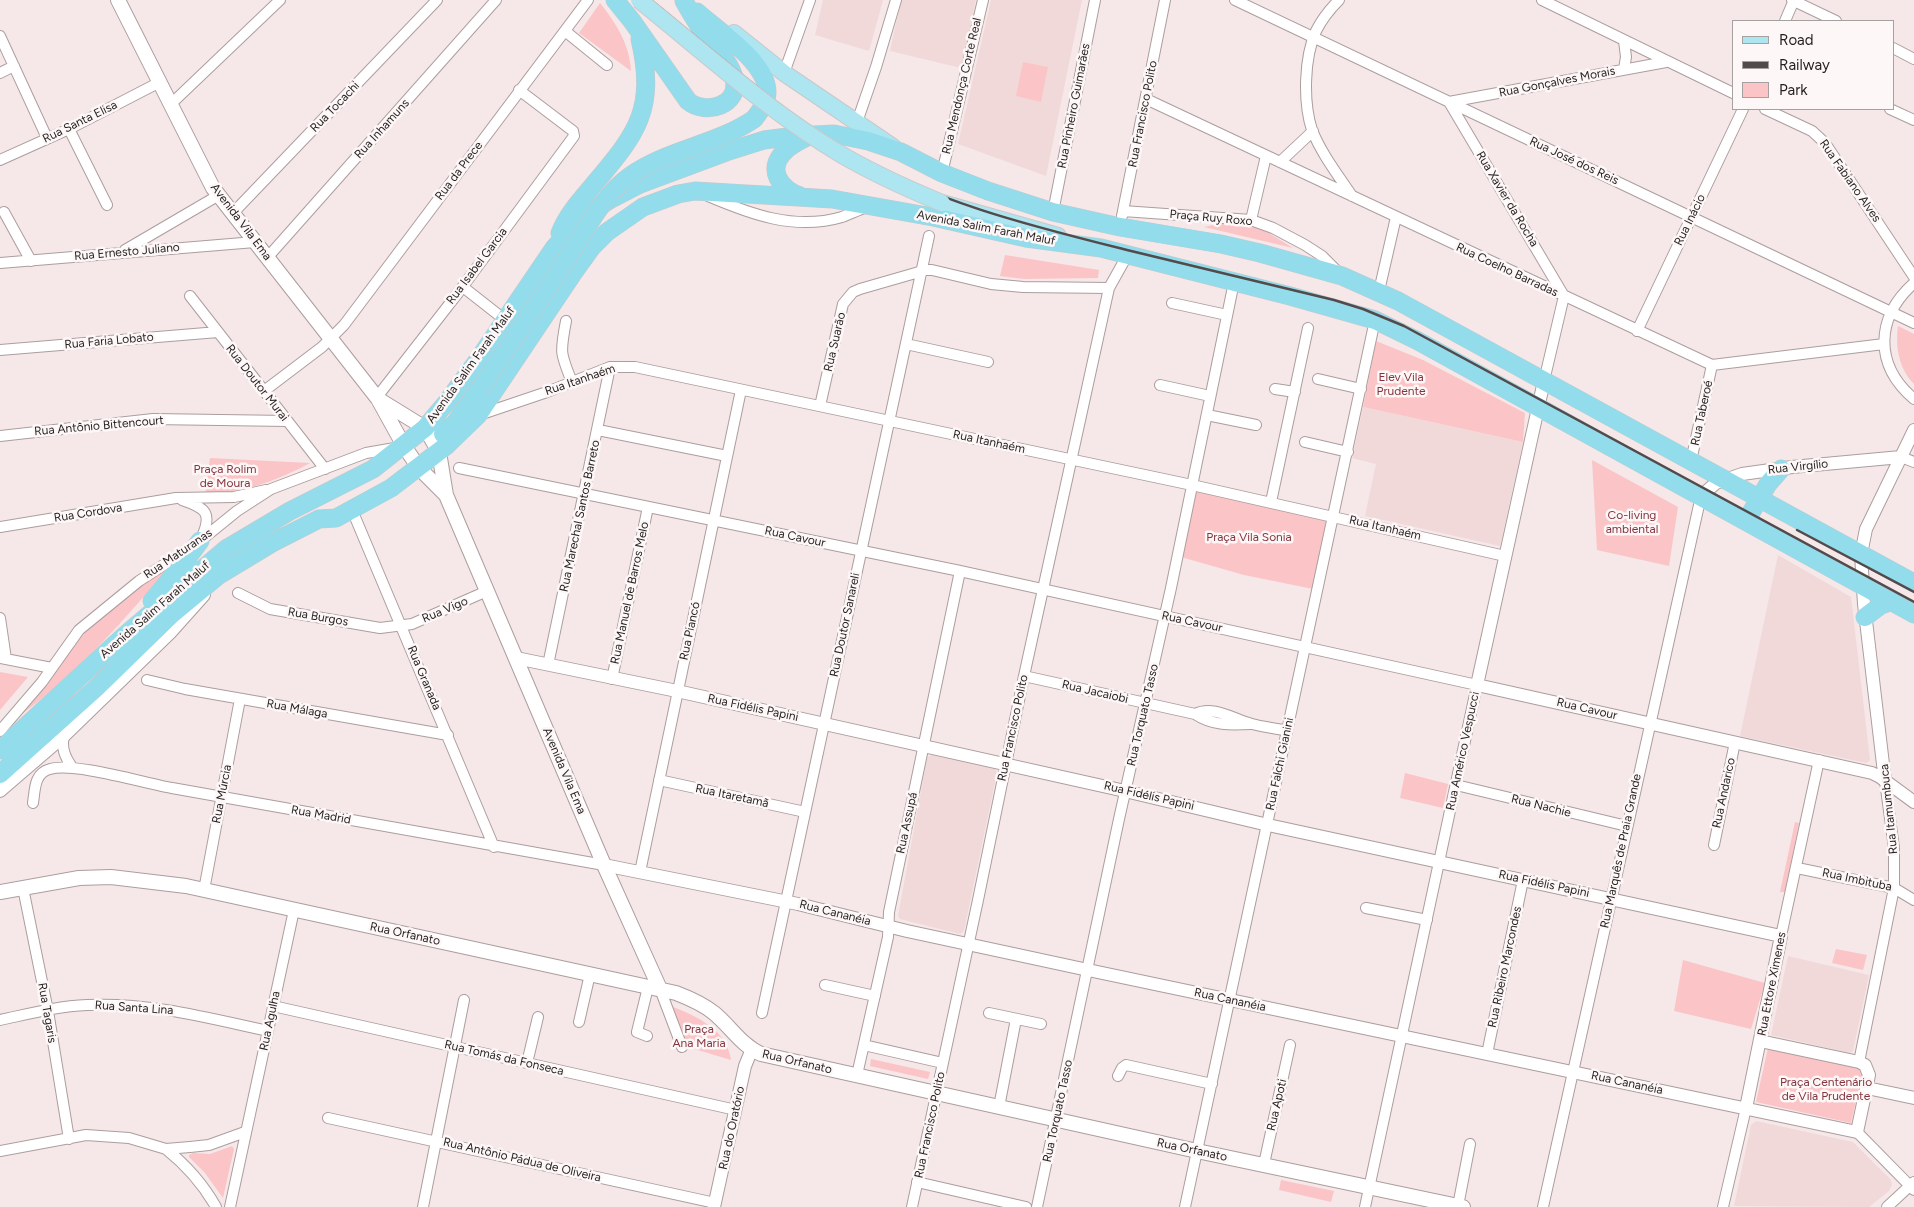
<!DOCTYPE html>
<html>
<head>
<meta charset="utf-8">
<style>
	body { margin:0 }
	#map { position:relative; width:1914px; height:1207px; overflow:hidden; background:#f6e7e8; font-family:Figtree,sans-serif }
	canvas { display:block }
	.legend { position:absolute; left:1732px; top:20px; width:162px; height:90px; box-sizing:border-box; background:#fdf7f7; border:1px solid #a6a1a1; margin:0; padding:6px 9px; list-style:none; font-size:15px; color:#241f1f }
	.legend li { display:flex; align-items:center; gap:10px; height:25px }
	.legend b { width:25px; border:1px solid #a6a1a1 }
</style>
</head>
<body>
<div id="map">
<canvas width="1914" height="1207"></canvas>
<ul class="legend">
<li><b style="height:6px;background:#ade5f1"></b>Road</li>
<li><b style="height:6px;background:#524a4b"></b>Railway</li>
<li><b style="height:14px;background:#fbc5c7"></b>Park</li>
</ul>
</div>
<script>
const g = document.querySelector('canvas').getContext('2d');
g.lineJoin = 'round';
function fill(path, color) { g.fillStyle = color; g.fill(path, 'evenodd'); }
function trace(path, color, width, dash) { g.strokeStyle = color; g.lineWidth = width; g.lineCap = dash ? 'butt' : 'round'; g.setLineDash(dash || []); g.stroke(path); }
function drawText(font, color, halo, rows, align = 'center') {
  g.font = font + ' Figtree,sans-serif'; g.lineWidth = 5; g.setLineDash([]); g.textBaseline = 'middle'; g.strokeStyle = halo; g.fillStyle = color; for (const [text, x, y, turn = 0] of rows) {
    g.save(); g.translate(x, y); g.rotate((+turn || 0) * Math.PI / 180); g.textAlign = isNaN(turn) ? turn : align; if (halo) g.strokeText(text, 0, 0); g.fillText(text, 0, 0); g.restore();
  }
}
fill(new Path2D(`
	M 823,0 L 883,0 L 869,51 L 815,35 Z
	M 901,0 L 976,0 L 961,68 L 890,51 Z
	M 991,0 L 1082,0 L 1046,176 L 958,144 Z
	M 1363,407 L 1523,442 L 1500,546 L 1365,516 L 1376,464 L 1352,458 Z
	M 1778,555 L 1851,597 L 1870,760 L 1866,763 L 1740,736 Z
	M 932,754 L 995,768 L 997,773 L 964,931 L 960,934 L 900,919 L 898,916 L 927,758 Z
	M 1788,956 L 1869,975 L 1853,1051 L 1850,1053 L 1771,1035 Z
	M 1756,1121 L 1853,1142 L 1891,1180 L 1892,1185 L 1889,1191 L 1869,1207 L 1734,1206 L 1751,1125 Z`), '#f1d9da');
fill(new Path2D(`
	M 600,3 C 616,23 630,45 631,71 L 579,33 Z
	M 1023,62 L 1048,67 L 1041,102 L 1016,96 Z
	M 1233,221 L 1264,230 L 1293,248 L 1204,227 Z
	M 1005,255 L 1099,270 L 1098,278 L 1024,279 L 1000,276 Z
	M 1898,326 L 1914,334 L 1914,384 C 1899,369 1895,347 1898,326 Z
	M 1376,341 L 1423,360 L 1525,413 L 1523,442 L 1363,407 Z
	M 210,458 L 310,463 C 277,481 242,493 205,495 Z
	M 1592,460 L 1678,507 L 1669,566 L 1597,550 Z
	M 1196,486 L 1333,516 L 1318,590 L 1244,575 L 1181,557 Z
	M 170,566 C 125,619 79,672 22,714 C 44,686 65,656 88,629 C 111,604 142,584 170,566 Z
	M 0,672 L 28,677 L 0,710 Z
	M 1405,773 L 1448,784 L 1443,808 L 1400,798 Z
	M 1795,822 L 1799,823 L 1785,892 L 1780,892 Z
	M 1836,949 L 1867,955 L 1863,970 L 1832,963 Z
	M 1683,960 L 1765,983 L 1751,1029 L 1674,1011 Z
	M 673,1007 C 697,1016 728,1031 731,1060 L 688,1047 Z
	M 1768,1048 L 1860,1068 L 1862,1074 L 1851,1123 L 1756,1102 Z
	M 871,1059 L 930,1072 L 928,1079 L 870,1066 Z
	M 232,1146 L 234,1149 L 223,1198 L 205,1173 L 189,1157 L 189,1155 L 193,1153 L 210,1154 Z
	M 1281,1180 L 1334,1191 L 1331,1202 L 1279,1190 Z`), '#fbc5c7');
const minor = new Path2D(`
	M 1235,0 L 1914,323
	M 1339,0 C 1330,9 1322,19 1316,31 C 1304,58 1303,102 1312,130 C 1321,153 1338,175 1352,196
	M 1542,0 L 1733,93
	M 1792,0 L 1836,21
	M 1785,21 L 1794,0
	M 565,31 L 607,65
	M 0,36 L 47,138
	M 1893,48 L 1914,59
	M 1624,69 L 1626,57 L 1624,41
	M 0,73 L 14,66
	M 784,73 L 810,0
	M 1146,99 L 1712,365 L 1884,344
	M 171,104 L 280,0
	M 1765,109 L 1812,131 L 1825,143 L 1914,277
	M 1890,109 L 1914,120
	M 857,122 L 876,67 L 896,0
	M 69,129 L 107,205
	M 0,160 L 69,129 L 160,82
	M 1280,162 L 1313,131
	M 942,173 L 983,0
	M 708,196 C 750,214 795,231 842,217 C 850,214 858,210 867,207
	M 1123,211 L 1251,220 L 1273,228 L 1305,245 L 1322,256 L 1338,272
	M 4,212 L 31,261
	M 1053,212 L 1095,0
	M 233,213 L 437,0
	M 1122,216 L 1165,0
	M 1251,220 L 1266,156
	M 125,250 L 219,195
	M 267,258 L 496,0
	M 0,263 L 255,242
	M 1914,283 C 1875,318 1874,365 1914,399
	M 463,287 L 505,320
	M 1379,291 L 1396,217
	M 190,296 L 325,469
	M 1564,296 L 1449,102 L 1666,62
	M 1172,303 L 1227,315
	M 566,321 C 560,352 560,353 572,382
	M 1637,331 L 1743,109
	M 906,344 L 988,362
	M 0,350 L 218,332
	M 1318,379 L 1361,389
	M 1544,381 L 1564,296
	M 1160,385 L 1210,396
	M 1275,389 L 1295,392
	M 264,391 L 322,347 L 344,325 L 588,0
	M 377,397 L 458,293 L 574,136 L 573,131 L 519,90
	M 820,406 L 843,304 L 853,292 L 860,289 L 926,270 L 932,270 L 991,284 L 1023,287 L 1109,288
	M 479,415 L 547,392 L 610,367 L 635,367 L 1192,485 L 1505,556
	M 1207,415 L 1256,425
	M 598,430 L 727,456
	M 0,436 L 153,419 L 287,421
	M 1305,442 L 1348,452
	M 1901,457 L 1914,462
	M 1691,461 L 1712,365
	M 459,468 L 960,571 L 1477,685 L 1365,1207
	M 182,500 C 206,508 213,513 201,539
	M 1271,502 L 1308,328
	M 352,510 L 494,847
	M 0,527 L 176,498 L 234,497 L 266,490
	M 238,593 L 270,609 L 380,628 L 412,624 L 487,591
	M 0,618 L 6,659
	M 0,658 L 52,668
	M 548,665 L 610,367
	M 1024,676 L 1195,714 C 1213,726 1231,725 1251,724
	M 612,679 L 648,507
	M 147,680 L 185,689 L 448,735
	M 1195,714 C 1214,705 1233,719 1252,724 C 1263,727 1275,728 1287,731
	M 0,731 L 42,682 L 79,630 L 139,581 L 200,541 L 237,511 L 271,489 L 366,453 L 395,448
	M 64,736 C 61,748 65,757 72,767
	M 659,780 L 805,812
	M 1456,785 L 1627,826
	M 33,803 C 35,790 34,773 50,769 C 74,762 144,783 172,788 C 316,815 460,840 604,865
	M 1714,845 L 1735,742
	M 1797,868 L 1894,888 L 1914,900
	M 640,872 L 741,390
	M 23,888 L 48,1011 L 69,1139
	M 204,890 L 240,699
	M 1366,908 L 1427,920
	M 1781,936 L 1819,760
	M 825,985 L 875,996
	M 660,989 L 682,1047
	M 273,1006 L 736,1110
	M 762,1013 L 929,236
	M 989,1013 L 1041,1024
	M 0,1020 C 28,1014 58,1006 87,1005 C 149,1002 208,1018 268,1031
	M 579,1022 L 590,974
	M 647,1036 L 637,1032 L 648,987
	M 864,1045 L 943,1063
	M 1487,1054 L 1523,880
	M 1859,1062 L 1894,888 L 1894,848 L 1885,781
	M 527,1063 L 538,1017
	M 857,1075 L 888,937 L 889,912 L 960,571
	M 1118,1076 L 1122,1068 L 1126,1065 L 1212,1084
	M 999,1107 L 1016,1019
	M 328,1118 L 715,1203
	M 1857,1132 L 1914,1190
	M 166,1149 C 186,1165 203,1184 216,1207
	M 0,1151 L 86,1135 L 129,1138 L 166,1149 L 190,1147 L 209,1145 L 245,1132
	M 1264,1164 L 1290,1045
	M 917,1182 L 1026,1207
	M 1458,1206 L 1470,1144
	M 230,1207 L 294,910
	M 423,1207 L 464,1000
	M 912,1207 L 978,900 L 1024,676 L 1109,288 L 1128,254
	M 1037,1207 L 1119,819 L 1171,588 L 1234,282
	M 1185,1207 L 1375,320
	M 1543,1207 L 1701,496
	M 1723,1207 L 1746,1108
	M 1887,1207 L 1914,1182`);
const tertiary = new Path2D(`
	M 1544,381 L 1477,685 L 1872,773 L 1880,777 L 1914,802
	M 1701,496 L 1716,483 L 1742,474 L 1792,467 L 1901,457
	M 516,658 L 677,691 L 1125,791 L 1268,825 L 1781,936 L 1746,1108
	M 1885,781 L 1864,604 L 1861,554 L 1866,529 L 1914,430
	M 0,791 L 64,736 L 170,633 L 204,595
	M 604,865 L 798,904 L 907,931 L 1088,970 L 1857,1132 L 1869,1075 L 1865,1065 L 1859,1062 L 1760,1041
	M 1867,1088 L 1914,1098
	M 714,1207 L 745,1066 L 752,1049`);
const secondary = new Path2D(`
	M 118,0 L 213,188 L 378,399 L 404,446 L 419,468 L 446,495
	M 378,399 L 425,428 L 439,452 L 446,495 L 604,865 L 660,989
	M 0,892 L 79,878 L 111,877 L 186,886 L 676,993 C 689,998 703,1004 714,1013 C 730,1026 742,1046 761,1054 L 1197,1151 L 1463,1207`);
const primary = new Path2D(`
	M 734,33 L 784,73 L 893,147
	M 942,203 L 1058,236`);
const trunk = new Path2D(`
	M 615,0 L 632,21 L 688,101 C 706,116 741,105 734,78 C 730,61 714,47 704,34 C 697,23 690,12 684,1
	M 697,12 C 718,31 767,62 767,92 C 767,103 760,111 754,119
	M 800,196 C 781,189 766,170 784,152 C 790,145 799,141 807,137
	M 560,233 C 567,216 578,203 590,189 C 635,135 657,113 640,39
	M 443,434 L 455,423 L 479,390
	M 1746,521 L 1768,484 L 1781,469
	M 152,601 L 182,565 L 200,541
	M 1865,617 L 1881,605 L 1893,601
	M 0,750 L 124,636 L 226,549 L 290,511 L 373,469 L 425,428 L 447,402 L 478,360 L 554,248 L 571,229 L 589,213 L 611,199 L 640,184 L 726,152 L 764,140 L 795,136 L 834,134 L 868,141 L 901,152 L 942,173 L 988,191 L 1053,212 L 1120,227 L 1221,244 L 1260,253 L 1342,276 L 1398,301 L 1914,583
	M 0,774 L 96,688 L 172,614 L 219,575 L 272,543 L 319,519 L 336,518 L 391,488 L 446,446 L 478,415 L 574,272 L 592,247 L 607,232 L 643,207 L 678,194 L 695,191 L 832,199 L 933,217 L 1026,238 L 1101,248 L 1290,296 L 1375,320 L 1418,341 L 1914,614`);
trace(minor, '#ac9e9e', 12);
trace(tertiary, '#ac9e9e', 14);
trace(secondary, '#ac9e9e', 16);
trace(primary, '#cac9c9', 18);
trace(trunk, '#cac9c9', 19);
trace(minor, '#fff', 10);
trace(tertiary, '#fff', 12);
trace(secondary, '#fff', 14);
trace(primary, '#ade5f1', 16);
trace(trunk, '#92dcec', 18);
trace(new Path2D(`
	M 651,0 C 715,52 777,108 847,151 C 933,202 1031,226 1127,250 C 1196,266 1265,283 1334,300 L 1363,309 L 1404,326 L 1914,602
	M 1797,530 L 1914,592`), '#524a4b', 2.5);
const primaryBridge = new Path2D(`
	M 639,0 C 705,53 769,112 842,155 C 875,174 908,189 942,203`);
const trunkBridge = new Path2D(`
	M 479,390 C 509,345 539,302 568,257 C 586,230 603,195 630,176 C 668,149 716,145 754,119`);
trace(primaryBridge, '#cac9c9', 18, []);
trace(trunkBridge, '#cac9c9', 19, []);
trace(primaryBridge, '#ade5f1', 16);
trace(trunkBridge, '#92dcec', 18);
drawText('12px', '#241f1f', '#fdf7f7', [
	["Rua Gonçalves Morais",1557,82,-11],
	["Rua Mendonça Corte Real",962,86,-77],
	["Rua Pinheiro Guimarães",1074,106,-79],
	["Rua Tocachi",335,107,-46],
	["Rua Francisco Polito",1143,114,-79],
	["Rua Santa Elisa",80,122,-26],
	["Rua Inhamuns",382,129,-48],
	["Rua José dos Reis",1574,161,25],
	["Rua da Prece",459,171,-53],
	["Rua Fabiano Alves",1850,181,55],
	["Rua Xavier da Rocha",1507,199,59],
	["Praça Ruy Roxo",1211,218,5],
	["Rua Inácio",1690,220,-64],
	["Avenida Vila Ema",241,222,53],
	["Avenida Salim Farah Maluf",986,228,11],
	["Rua Ernesto Juliano",127,252,-5],
	["Rua Isabel Garcia",477,266,-53],
	["Rua Coelho Barradas",1507,270,25],
	["Rua Faria Lobato",109,341,-5],
	["Rua Suarão",835,342,-77],
	["Avenida Salim Farah Maluf",471,365,-54],
	["Rua Itanhaém",580,380,-19],
	["Rua Doutor Murai",257,383,52],
	["Rua Taberoé",1702,413,-78],
	["Rua Antônio Bittencourt",99,426,-5],
	["Rua Itanhaém",989,442,12],
	["Rua Virgílio",1798,467,-6],
	["Rua Cordova",88,513,-9],
	["Rua Marechal Santos Barreto",580,516,-78],
	["Rua Itanhaém",1385,528,13],
	["Rua Cavour",795,537,12],
	["Rua Maturanas",178,554,-34],
	["Rua Manuel de Barros Melo",630,593,-78],
	["Avenida Salim Farah Maluf",155,610,-41],
	["Rua Vigo",445,610,-23],
	["Rua Burgos",318,617,10],
	["Rua Cavour",1192,622,12],
	["Rua Doutor Sanareli",845,625,-78],
	["Rua Piancó",690,631,-78],
	["Rua Granada",424,678,67],
	["Rua Jacaiobi",1095,692,13],
	["Rua Fidélis Papini",753,708,12],
	["Rua Málaga",297,709,10],
	["Rua Cavour",1587,709,13],
	["Rua Torquato Tasso",1143,715,-77],
	["Rua Francisco Polito",1013,728,-78],
	["Rua Américo Vespucci",1463,751,-78],
	["Rua Falchi Gianini",1280,764,-78],
	["Avenida Vila Ema",564,771,67],
	["Rua Andarico",1724,793,-78],
	["Rua Múrcia",222,794,-79],
	["Rua Itaretamã",732,796,12],
	["Rua Fidélis Papini",1149,796,13],
	["Rua Nachie",1541,806,14],
	["Rua Itamumbuca",1889,809,-96],
	["Rua Madrid",321,815,10],
	["Rua Assupá",907,823,-78],
	["Rua Marquês de Praia Grande",1621,851,-78],
	["Rua Imbituba",1857,880,12],
	["Rua Fidélis Papini",1544,884,12],
	["Rua Cananéia",835,913,14],
	["Rua Orfanato",405,934,12],
	["Rua Ribeiro Marcondes",1505,967,-78],
	["Rua Ettore Ximenes",1772,984,-79],
	["Rua Cananéia",1230,1000,12],
	["Rua Santa Lina",134,1008,4],
	["Rua Tagaris",47,1013,80],
	["Rua Agulha",270,1021,-78],
	["Rua Tomás da Fonseca",504,1058,13],
	["Rua Orfanato",797,1062,13],
	["Rua Cananéia",1627,1083,12],
	["Rua Apoti",1277,1105,-77],
	["Rua Torquato Tasso",1058,1111,-78],
	["Rua Francisco Polito",930,1125,-78],
	["Rua do Oratório",732,1128,-78],
	["Rua Orfanato",1192,1150,12],
	["Rua Antônio Pádua de Oliveira",522,1160,13]
]);
drawText('12px', '#83343d', '#fdf7f7', [
	["Elev Vila",1401,377],
	["Prudente",1401,391],
	["Praça Rolim",225,469],
	["de Moura",225,483],
	["Co-living",1632,515],
	["ambiental",1632,529],
	["Praça Vila Sonia",1249,537],
	["Praça",699,1029],
	["Ana Maria",699,1043],
	["Praça Centenário",1826,1082],
	["de Vila Prudente",1826,1096]
]);
</script>
</body>
</html>
